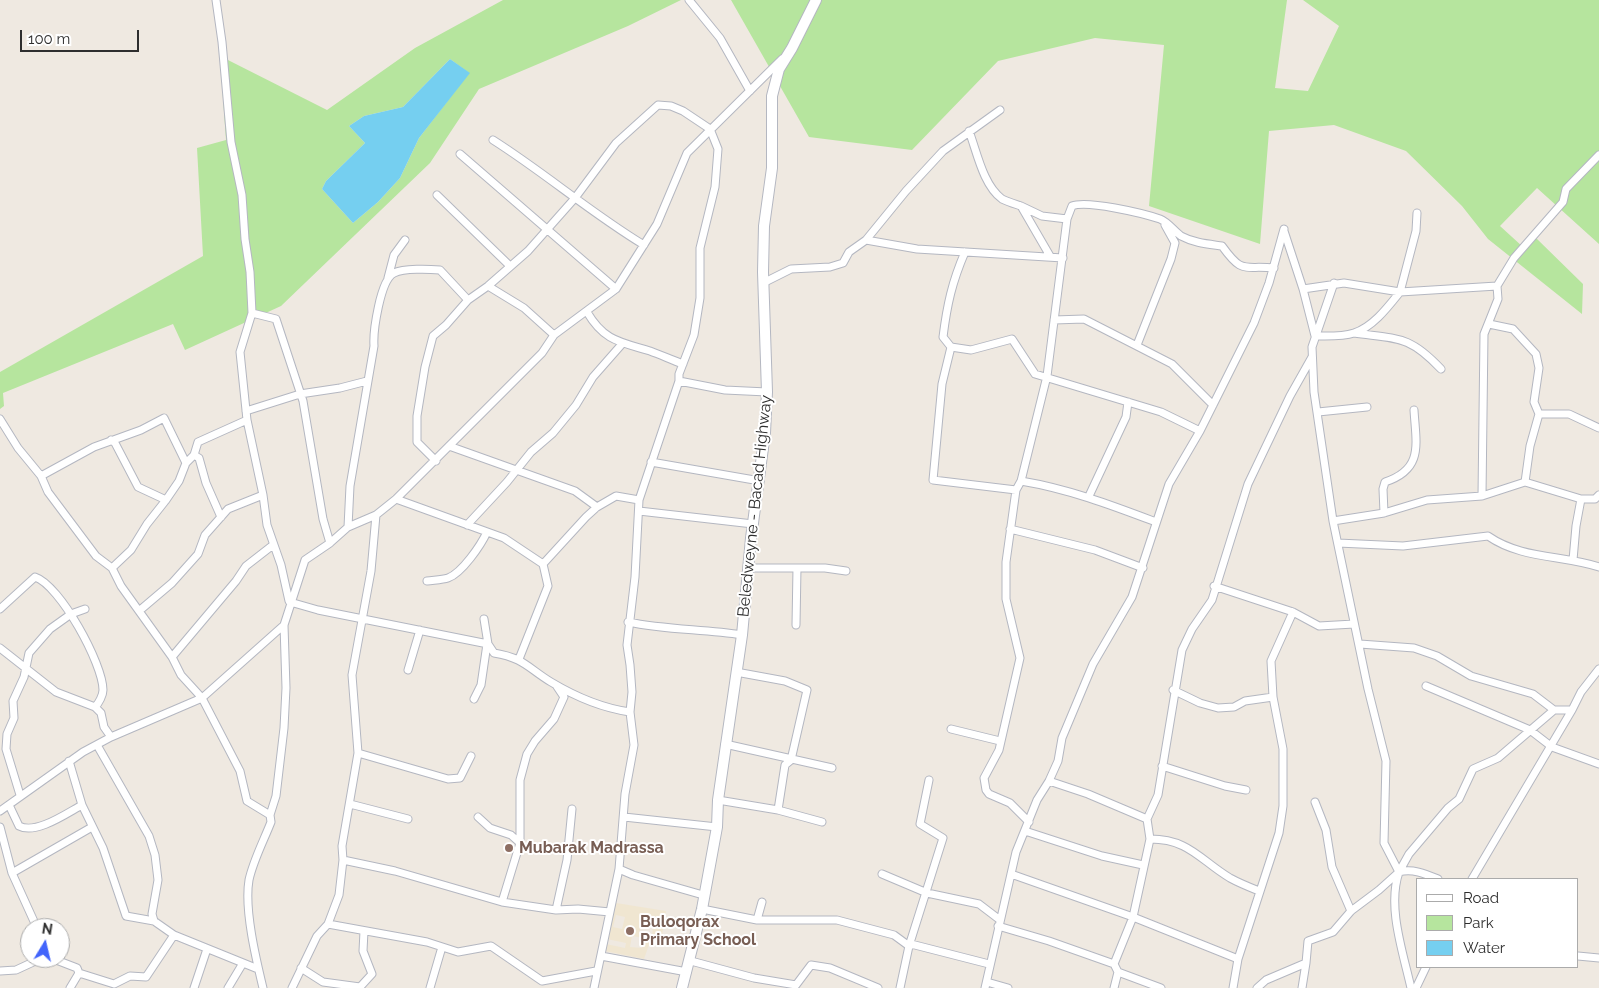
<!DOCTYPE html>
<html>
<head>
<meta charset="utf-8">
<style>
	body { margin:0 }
	#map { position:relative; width:1599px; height:988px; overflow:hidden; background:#efe9e1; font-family:Raleway,sans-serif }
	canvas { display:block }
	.legend { position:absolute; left:1416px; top:878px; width:162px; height:90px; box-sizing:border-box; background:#fff; border:1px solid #ababab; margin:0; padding:6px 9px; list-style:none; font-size:15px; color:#2e2e2e }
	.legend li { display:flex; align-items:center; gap:10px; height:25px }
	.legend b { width:25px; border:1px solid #ababab }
	.north { position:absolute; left:20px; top:918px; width:50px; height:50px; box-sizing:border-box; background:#fff; border:1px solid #ababab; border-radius:50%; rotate:9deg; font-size:14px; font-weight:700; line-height:20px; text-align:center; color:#2e2e2e }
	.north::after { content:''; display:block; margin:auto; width:18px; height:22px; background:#4264fb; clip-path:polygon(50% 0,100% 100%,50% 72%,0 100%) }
	.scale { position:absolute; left:20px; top:30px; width:119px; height:22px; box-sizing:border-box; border:2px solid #2e2e2e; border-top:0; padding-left:6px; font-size:15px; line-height:18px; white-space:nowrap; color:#2e2e2e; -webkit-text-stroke:4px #fff; paint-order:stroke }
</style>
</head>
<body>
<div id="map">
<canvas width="1599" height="988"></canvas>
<ul class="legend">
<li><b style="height:6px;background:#fff"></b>Road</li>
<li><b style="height:14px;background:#b6e59e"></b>Park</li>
<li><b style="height:14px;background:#75cff0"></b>Water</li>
</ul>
<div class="north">N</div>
<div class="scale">100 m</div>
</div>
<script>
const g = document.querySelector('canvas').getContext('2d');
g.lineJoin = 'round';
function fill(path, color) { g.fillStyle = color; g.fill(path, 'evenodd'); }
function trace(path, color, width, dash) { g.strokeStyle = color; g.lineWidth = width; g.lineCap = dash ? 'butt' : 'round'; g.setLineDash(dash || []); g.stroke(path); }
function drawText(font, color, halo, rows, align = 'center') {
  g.font = font + ' Raleway,sans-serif'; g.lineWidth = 4; g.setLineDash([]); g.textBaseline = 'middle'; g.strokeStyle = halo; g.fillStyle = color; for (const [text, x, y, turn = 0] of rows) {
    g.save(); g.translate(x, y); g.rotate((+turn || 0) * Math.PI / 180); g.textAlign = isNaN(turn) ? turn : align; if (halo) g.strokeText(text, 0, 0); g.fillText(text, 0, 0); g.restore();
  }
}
fill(new Path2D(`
	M 616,903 L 666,911 L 662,936 L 651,939 L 644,959 L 605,951 L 607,929 ZM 616,915 L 625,917 L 622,929 L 613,927 ZM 641,924 L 653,926 L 652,936 L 639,934 ZM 632,936 L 644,938 L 642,948 L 630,947 ZM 607,939 L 626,943 L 625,948 L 606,944 Z`), '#f0e6d1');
fill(new Path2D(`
	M 503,0 L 681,0 L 628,26 L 479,89 L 430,163 L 281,306 L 185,350 L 173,324 L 3,393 L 4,406 L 0,409 L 0,372 L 203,256 L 197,148 L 226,140 L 220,56 L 327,110 L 415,48 ZM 450,59 L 469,73 L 419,138 L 400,178 L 378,202 L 353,223 L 322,189 L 326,181 L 365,143 L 349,126 L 364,116 L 403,107 Z
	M 731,0 L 1287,0 L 1275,88 L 1308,91 L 1339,26 L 1303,0 L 1599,0 L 1599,244 L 1537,188 L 1500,226 L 1523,247 L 1536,238 L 1583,284 L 1582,314 L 1488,239 L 1462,206 L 1406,151 L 1334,125 L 1269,131 L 1260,244 L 1149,206 L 1164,45 L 1095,38 L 998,61 L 912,150 L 809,137 Z`), '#b6e59e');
fill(new Path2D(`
	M 450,59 L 470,73 L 419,138 L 400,178 L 378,202 L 353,223 L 322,189 L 326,181 L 365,143 L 349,126 L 364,116 L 403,107 Z`), '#75cff0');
const street = new Path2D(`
	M 216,0 L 222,42 L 231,142 L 242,195 L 245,239 L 250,272 L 252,313 L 240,352 L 247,420 L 263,495 L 267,525 L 281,565 L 289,601
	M 689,0 L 720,38 L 750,91
	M 969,131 C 977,152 983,185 1002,199 C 1008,202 1015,204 1021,206 L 1050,256
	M 493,140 C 545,173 591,213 644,245
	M 460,154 L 616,289
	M 437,195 L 510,266
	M 1021,206 L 1042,216 L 1067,219 L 1072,206 C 1087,200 1142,213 1160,219 C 1168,222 1174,231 1181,236 C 1194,243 1208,244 1222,246 C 1243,275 1243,265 1274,268
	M 1284,231 L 1303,289 L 1315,336
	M 866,240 L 917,249 L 1063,258
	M 965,252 C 952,282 947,305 943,337 L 951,347 L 942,384 L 933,480 L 1016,490
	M 388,278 L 394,255 L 405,240
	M 763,283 L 791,269 L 830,267 L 843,263 L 849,252 L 866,240 L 906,191 L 943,151 L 1000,110
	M 1334,283 L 1312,347 L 1314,392 L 1333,521 L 1368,689 L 1386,761 L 1384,843 L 1399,872 C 1387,907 1403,952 1411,988
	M 488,286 L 524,308 L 554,335
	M 1303,289 L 1344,283 L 1400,292 L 1416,231 L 1417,213
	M 587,312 C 604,341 620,342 650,351 C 661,355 672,360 683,364
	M 252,313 L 276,319 L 303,401 L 323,519 L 330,543
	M 1054,320 L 1084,319 L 1172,364 L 1213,405
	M 1489,324 L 1513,329 L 1536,354 L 1539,368 L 1534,402 L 1539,414 L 1530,446 L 1525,482 L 1581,499 L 1576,526 L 1573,560
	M 1354,333 C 1398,339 1409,335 1441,369
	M 1315,336 C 1327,336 1342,337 1354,333 C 1373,327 1388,307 1400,292 L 1497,286
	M 1137,345 L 1171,259 L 1175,243 L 1165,225
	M 951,347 L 971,350 L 1012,339 L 1035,374 L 1161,412 L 1200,431
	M 679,381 L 725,390 L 767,392
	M 246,411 L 300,394 L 340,388 L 367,381
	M 1318,412 L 1367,407
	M 1539,414 L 1569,414 L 1599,428
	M 0,419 L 18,448 L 41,476 L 48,492 L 96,556 L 112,568 L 121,586 L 172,657 L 181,675 L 202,698 L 240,771 L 247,801 L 270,815
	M 111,440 L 115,443 L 138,487 L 166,500
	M 449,446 L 575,491 L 597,507
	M 194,455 L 199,458 L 206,483 L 221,517
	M 436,461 L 417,442 L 417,416 L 425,367 L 433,336 L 446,325 L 468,300 L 488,286 L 528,251 L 575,198 L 616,143 L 658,105 L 671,106 L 683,111 L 710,129 L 718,149 L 715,187 L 700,248 L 700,298 L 694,335 L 679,374 L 679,381 L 639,500 L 635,577 L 627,645 L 630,665 L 632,692 L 630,712 L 634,745 L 625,794 L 619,869 L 594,988
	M 651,462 L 760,481
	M 41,476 L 94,447 L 141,430 L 164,418 L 186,463
	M 1021,481 C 1069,489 1111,505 1156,522
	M 1089,496 L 1126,417 L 1128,402
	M 1482,496 L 1484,334 L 1498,299 L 1497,286 L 1514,258 L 1563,202 L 1566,189 L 1599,155
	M 396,499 L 504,538 L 543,564 L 548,586 L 519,659
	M 1581,499 L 1595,499 L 1599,495
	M 639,511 L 753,524
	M 1384,513 L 1383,489 L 1385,482 C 1424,469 1416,444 1414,410
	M 1333,521 L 1384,513 L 1427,500 L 1482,496 L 1525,482
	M 467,525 L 507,482 L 531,452 L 553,433 L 576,405 L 593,377 L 622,344
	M 348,527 L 350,486 L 374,346 C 373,332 380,280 394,273 C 404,268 429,269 440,270 L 468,300
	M 1010,529 L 1095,550 L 1143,568
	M 1338,543 L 1403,546 L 1488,536 C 1521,559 1562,555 1599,567
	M 543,564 L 586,517 L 597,507 L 616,496 L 639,500
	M 112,568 L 131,550 L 147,524 L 166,500 L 179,481 L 186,463 L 194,455 L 198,442 L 247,420
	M 749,568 L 825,568 L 846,571
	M 427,581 C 434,580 442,580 448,578 C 462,573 481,545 487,532
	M 1214,586 L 1293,612 L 1319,626 L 1354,624
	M 290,602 L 318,610 L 488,644 L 494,653 C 524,658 528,668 551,682 C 576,697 602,708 630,712
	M 0,609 L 35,577 C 60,585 103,664 103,690 C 103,695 99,703 95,707
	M 139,611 L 172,583 L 198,554 L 205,535 L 228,509 L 263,495
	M 484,619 L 488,644
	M 628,622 C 666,630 704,629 742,635
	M 796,625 L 797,568
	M 1360,644 L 1414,648 L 1437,656 L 1471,676 L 1533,694 L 1554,710
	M 0,648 L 56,692 L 95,707 L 101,713 L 104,727 L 111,737
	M 172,657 L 236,581 L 246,566 L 273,545
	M 408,670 L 420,630
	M 736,672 L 785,681 L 807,690 L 791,760 L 785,765 L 778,810 L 822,822
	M 1426,686 L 1530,730 L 1552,747 L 1599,764
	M 1173,690 L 1200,703 L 1218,708 L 1234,707 L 1245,701 L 1273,697
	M 474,699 L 481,685 L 487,644
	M 951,729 L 1000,741
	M 725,744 L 832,768
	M 97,745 L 149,836 L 155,855 L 158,880 L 152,914 L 154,921
	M 358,753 L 448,779 L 460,778 L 471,756
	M 69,761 L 82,805 L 103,848 L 126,916 L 154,921 L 174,935 L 258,969
	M 1162,766 L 1225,786 L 1246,790
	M 1049,781 L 1088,794 L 1147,819
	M 20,795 L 6,749 L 7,734 L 14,718 L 13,701 L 24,677 L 29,653 L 50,629 L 71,614 L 85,609
	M 718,800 L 778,810
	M 1315,802 L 1326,830 L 1332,867 L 1351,911
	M 350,804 L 408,819
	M 9,805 L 19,826 C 36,835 67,813 82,805
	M 0,811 L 83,752 L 111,737 L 202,698 L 284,625
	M 478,817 L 490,828 L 511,835 L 520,843
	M 624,817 L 717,827
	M 1029,822 L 1010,803 L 989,794 L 986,790 L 984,778 L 999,750 L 1020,658 L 1006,599 L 1006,562 L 1016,490 L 1021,481 L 1047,376 L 1067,219
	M 0,827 L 12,873 L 37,928
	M 1025,831 L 1102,856 L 1143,865
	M 1150,839 C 1189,839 1200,860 1230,878 C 1239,883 1249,887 1259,891
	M 343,860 L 395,871 L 502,902 L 556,910 L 578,909 L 610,912
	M 619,869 L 633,875 L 703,895
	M 1399,872 C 1412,868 1426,874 1438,879
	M 12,873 L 92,827
	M 882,874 L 927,893 L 979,904 L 1000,920
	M 1011,874 L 1133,917 L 1238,959
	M 1472,879 L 1572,710
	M 502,902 L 520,843 L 520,780 L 527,754 L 535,741 L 554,719 L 564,697 L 556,685
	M 702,909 L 757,920 L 837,920 L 894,935 L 909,946
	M 556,910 L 567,860 L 572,809
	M 757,920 L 762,902
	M 328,924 L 427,942 L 458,952 L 491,946 L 542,981 L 596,971
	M 998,926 L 1049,941 L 1114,964
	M 911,944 L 989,964
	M 601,956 L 687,972
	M 1578,956 L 1599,958
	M 51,958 L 77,968 L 79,973 L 114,984 L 130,976 L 146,977 L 174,935
	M 691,961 L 754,978 L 796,985 L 811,965 L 830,968 L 878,988
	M 301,968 L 323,982 L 360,987 L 372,974 L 363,951 L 364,931
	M 0,971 L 16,970 L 42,958
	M 1118,972 L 1161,988
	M 987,982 L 1008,988
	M 70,988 L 79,973
	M 194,988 L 207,949
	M 228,988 L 243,963
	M 263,988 C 256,959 244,909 249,880 C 253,861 264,840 271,822 L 270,815 L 276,796 L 284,728 L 286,688 L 284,625 L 305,560 L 330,543 L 348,527 L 376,515 L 396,499 L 542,353 L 554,335 L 616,289 L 657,224 L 687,153 L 782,59
	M 292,988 L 317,936 L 328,924 L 339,895 L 343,860 L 342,846 L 358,753 L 352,675 L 371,571 L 376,515
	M 430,988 L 442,947
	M 900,988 L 909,946 L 943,838 L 920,824 L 929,780
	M 985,988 L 1016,852 L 1037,800 L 1049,781 L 1058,761 L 1062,738 L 1093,664 L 1132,597 L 1169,484 L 1200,431 L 1254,323 L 1269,283 L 1284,229
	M 1114,988 L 1118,972 L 1114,964 L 1133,917 L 1150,839 L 1147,819 L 1158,795 L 1182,650 L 1192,629 L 1212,600 L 1248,484 L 1290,396 L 1312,357
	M 1233,988 L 1238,959 L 1279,833 L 1283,806 L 1283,749 L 1273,697 L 1271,661 L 1293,612
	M 1257,988 L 1266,980 L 1306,963 L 1308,941 L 1333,932 L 1351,911 L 1379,890 L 1399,872 L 1409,854 L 1448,808 L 1459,799 L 1473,769 L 1498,758 L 1554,710 L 1572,710 L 1581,692 L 1599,669
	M 1302,988 L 1306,963
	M 1416,988 L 1426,967`);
const secondary = new Path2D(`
	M 682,988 L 702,909 L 717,827 L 718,800 L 742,635 L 751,538 L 765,433 L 767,392 L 763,272 L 764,226 L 772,168 L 772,96 L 779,69 L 792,48 L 816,0`);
trace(street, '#b4b7c1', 9);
trace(secondary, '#b4b7c1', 12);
trace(street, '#fff', 7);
trace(secondary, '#fff', 10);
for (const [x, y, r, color] of [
	[509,848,5,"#8d6e63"],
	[630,931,5,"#8d6e63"]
]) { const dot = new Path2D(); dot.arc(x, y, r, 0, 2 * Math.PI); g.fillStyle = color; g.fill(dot); trace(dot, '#fff', 2); }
drawText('16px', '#2e2e2e', '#fff', [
	["Beledweyne - Bacad Highway",755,506,-84]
]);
drawText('bold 16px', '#785e54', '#fff', [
	["Mubarak Madrassa",519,848],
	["Buloqorax",640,922],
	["Primary School",640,940]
], 'left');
</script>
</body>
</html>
